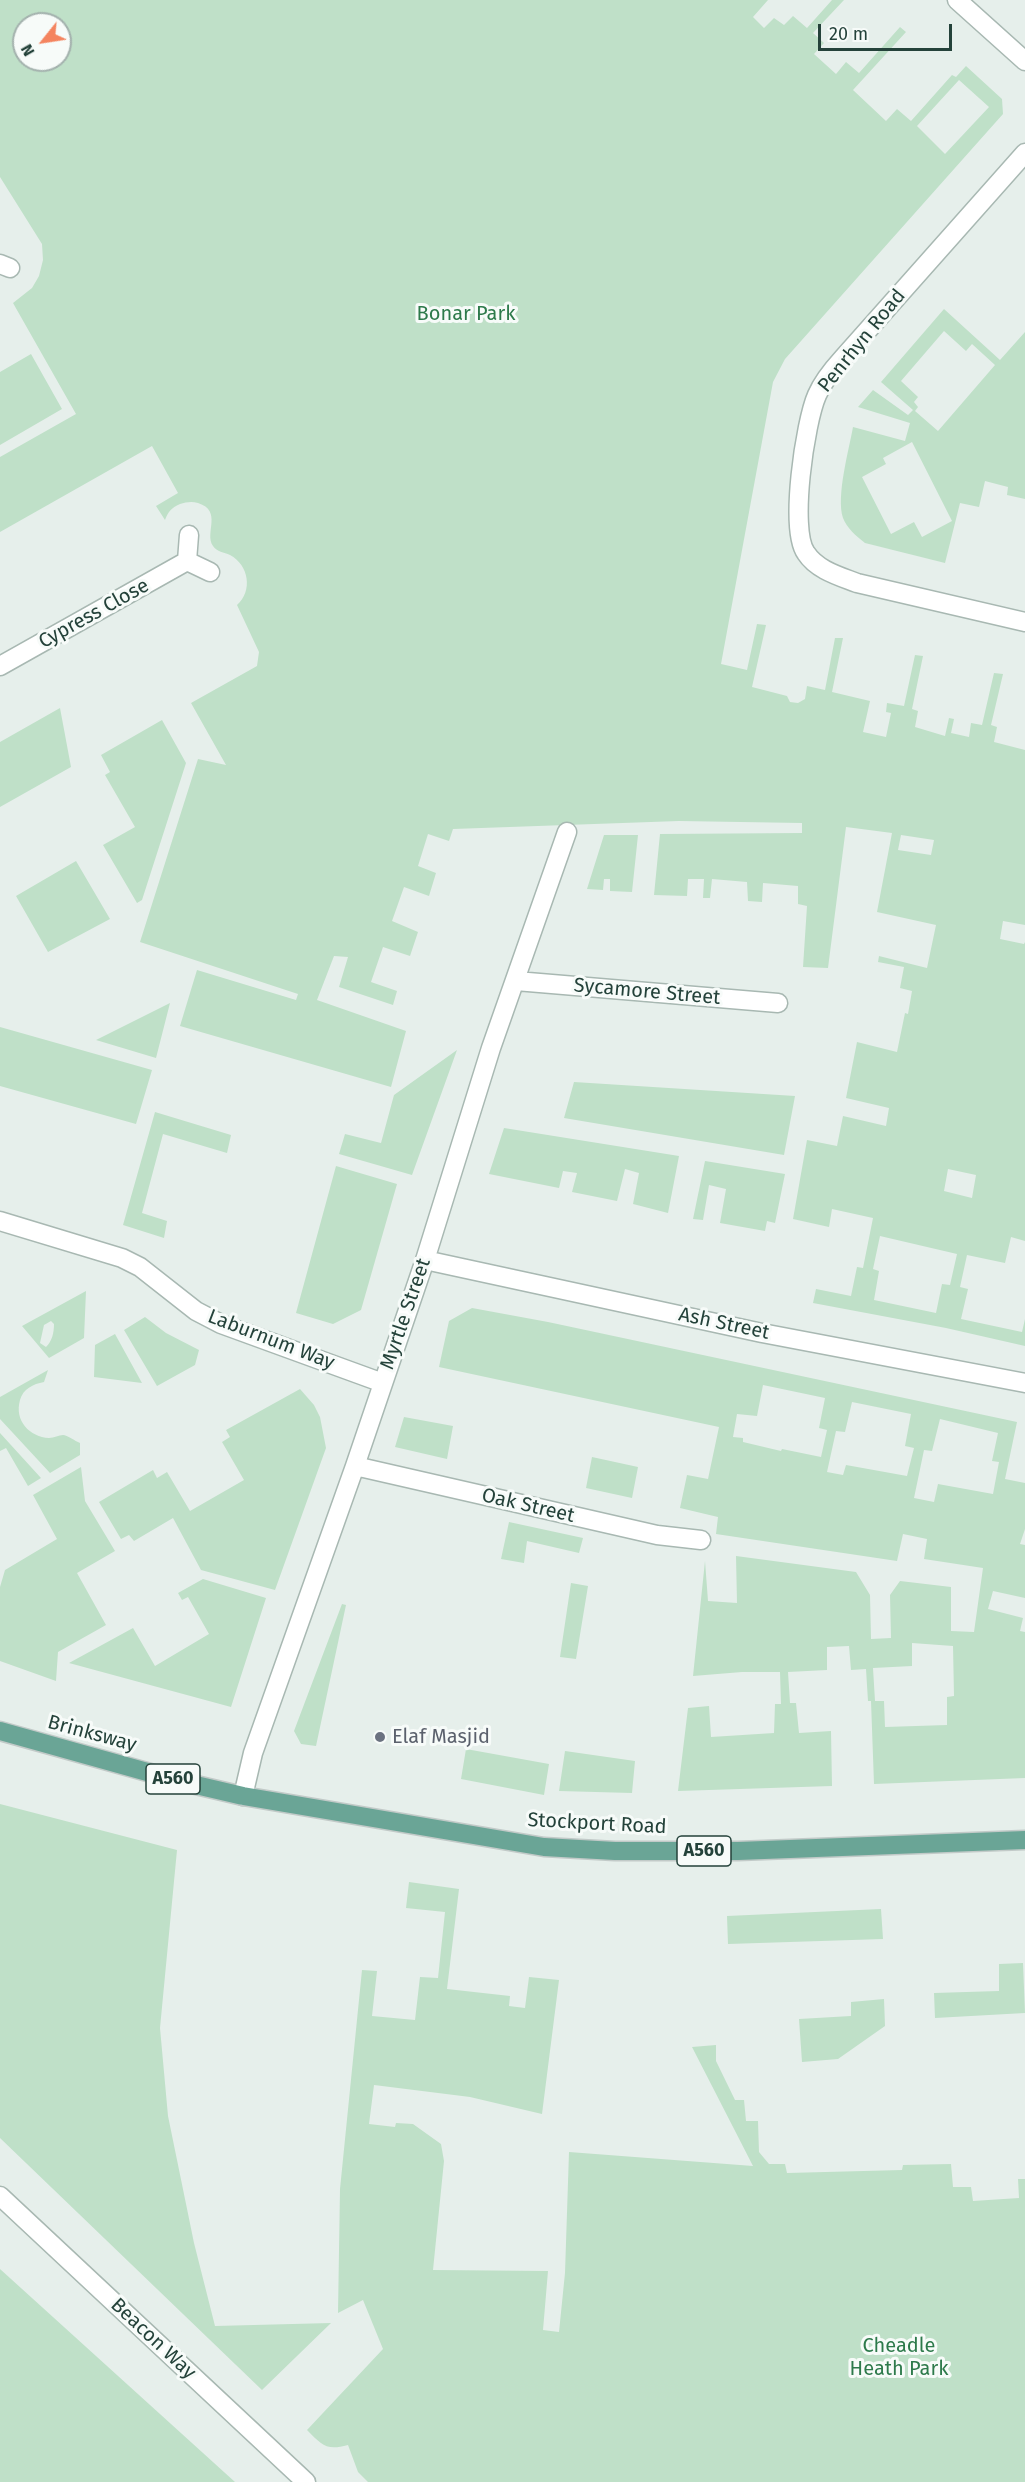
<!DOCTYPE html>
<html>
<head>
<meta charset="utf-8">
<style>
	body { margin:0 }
	#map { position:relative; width:1025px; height:2482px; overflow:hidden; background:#e6efeb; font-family:"Fira Sans",sans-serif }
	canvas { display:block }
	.north { position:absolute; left:12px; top:12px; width:60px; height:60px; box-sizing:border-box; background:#f7fbf9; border:2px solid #a3b1ad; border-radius:50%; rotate:240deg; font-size:16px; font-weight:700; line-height:24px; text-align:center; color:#24423a }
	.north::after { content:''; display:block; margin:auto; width:21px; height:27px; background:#f4845f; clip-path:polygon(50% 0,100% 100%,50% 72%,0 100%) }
	.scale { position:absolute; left:818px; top:24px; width:134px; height:27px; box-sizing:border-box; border:3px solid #24423a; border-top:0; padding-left:8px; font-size:18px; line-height:21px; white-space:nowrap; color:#24423a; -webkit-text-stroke:4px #f7fbf9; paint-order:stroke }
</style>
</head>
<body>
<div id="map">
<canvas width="1025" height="2482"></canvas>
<div class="north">N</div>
<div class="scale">20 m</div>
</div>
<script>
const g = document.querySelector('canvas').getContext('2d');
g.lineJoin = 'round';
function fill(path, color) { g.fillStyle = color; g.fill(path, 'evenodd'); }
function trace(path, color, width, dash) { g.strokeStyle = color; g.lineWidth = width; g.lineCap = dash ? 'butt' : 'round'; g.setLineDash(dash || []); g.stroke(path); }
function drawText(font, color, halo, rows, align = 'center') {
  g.font = font + ' "Fira Sans",sans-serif'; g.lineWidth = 6; g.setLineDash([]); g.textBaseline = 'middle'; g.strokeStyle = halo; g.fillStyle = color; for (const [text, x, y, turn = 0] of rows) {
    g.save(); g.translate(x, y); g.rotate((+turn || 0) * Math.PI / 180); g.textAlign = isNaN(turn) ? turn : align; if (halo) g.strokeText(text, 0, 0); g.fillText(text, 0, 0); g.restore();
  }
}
fill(new Path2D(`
	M 0,0 L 768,0 L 753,17 L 764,28 L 774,18 L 784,25 L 793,16 L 807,28 L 832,0 L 844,0 L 813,33 L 824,43 L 814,54 L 836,74 L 846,62 L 859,73 L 900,27 L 906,32 L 853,90 L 886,121 L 897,109 L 911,121 L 952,75 L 956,77 L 966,66 L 1002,99 L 1003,114 L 785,359 L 773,382 L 721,664 L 747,670 L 757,624 L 766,625 L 752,687 L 787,696 L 790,702 L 798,703 L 805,699 L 807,686 L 825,690 L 835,638 L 843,638 L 832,692 L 870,701 L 863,732 L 886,737 L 891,713 L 886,712 L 887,703 L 904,706 L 915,655 L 923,656 L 912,709 L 918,711 L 915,727 L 945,736 L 949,718 L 954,719 L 951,733 L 969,737 L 971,723 L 982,725 L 994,673 L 1003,674 L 991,725 L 997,727 L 994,742 L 1025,750 L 1025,925 L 1003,921 L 1000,939 L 1024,944 L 1025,942 L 1025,1241 L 1011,1237 L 1005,1263 L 967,1255 L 960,1287 L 968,1289 L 961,1319 L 1022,1332 L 1025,1319 L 1025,1346 L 946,1328 L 813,1303 L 816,1289 L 851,1296 L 857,1267 L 863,1268 L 873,1218 L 832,1209 L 829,1227 L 793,1219 L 807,1140 L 837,1146 L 843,1116 L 886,1126 L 889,1108 L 846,1098 L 857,1042 L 897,1052 L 905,1013 L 908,1014 L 912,991 L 900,988 L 904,967 L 878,962 L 879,956 L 927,968 L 936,925 L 877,912 L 892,833 L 846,827 L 828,968 L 803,967 L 807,906 L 798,904 L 798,886 L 763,883 L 762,902 L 748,901 L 747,882 L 712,879 L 710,898 L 703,898 L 704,879 L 688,879 L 687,896 L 654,895 L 660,834 L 802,833 L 802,823 L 679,821 L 453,829 L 449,841 L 428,834 L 418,866 L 436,873 L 429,896 L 404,887 L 392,921 L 418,932 L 410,956 L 383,947 L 371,982 L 397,991 L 393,1005 L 339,987 L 348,957 L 334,956 L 317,1000 L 406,1031 L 391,1087 L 180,1026 L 197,970 L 296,1000 L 298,994 L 140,942 L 198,759 L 226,765 L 191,703 L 257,666 L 259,652 L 237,605 C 253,591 249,565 230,555 C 224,552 217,552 213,546 C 204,533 223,511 198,503 C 192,501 186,502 180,504 C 171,508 168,512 165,520 L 156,506 L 178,493 L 152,446 L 0,532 L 0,457 L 76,414 L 13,303 L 32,288 L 39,276 L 43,260 L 42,244 L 0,177 ZM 24,24 L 60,24 L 60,60 L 24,60 ZM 959,80 L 989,107 L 945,154 L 917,126 ZM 901,835 L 934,840 L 931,855 L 898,850 ZM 948,1169 L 976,1175 L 972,1198 L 944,1191 ZM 880,1236 L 957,1254 L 950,1285 L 942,1284 L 936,1313 L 874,1300 L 879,1271 L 873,1269 Z
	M 944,309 L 1000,360 L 1025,332 L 1025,499 L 1007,495 L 1008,487 L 985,481 L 979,507 L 960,503 L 945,563 L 865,543 C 856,536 847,528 843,518 C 836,496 849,450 853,427 L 905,441 L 910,423 L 858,407 L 873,390 L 908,415 L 913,410 L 881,382 ZM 944,331 L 966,351 L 972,344 L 995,365 L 938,431 L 915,411 L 918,407 L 914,402 L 918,397 L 901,381 ZM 912,442 L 952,521 L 922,537 L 914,522 L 891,534 L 862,477 L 886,464 L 883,458 Z
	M 31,354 L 62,409 L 0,445 L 0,372 Z
	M 60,708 L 71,767 L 0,807 L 0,742 Z
	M 162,720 L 186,763 L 142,900 L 137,903 L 103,845 L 135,827 L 105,775 L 110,772 L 101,755 Z
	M 604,835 L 638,835 L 632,892 L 610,891 L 610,879 L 604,879 L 603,890 L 587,889 Z
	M 76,861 L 110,919 L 48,952 L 16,896 Z
	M 170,1003 L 156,1058 L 96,1040 Z
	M 0,1027 L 152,1070 L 136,1124 L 0,1086 Z
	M 457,1050 L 412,1175 L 339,1154 L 345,1134 L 381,1143 L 394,1095 Z
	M 574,1082 L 795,1096 L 784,1155 L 564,1118 Z
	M 155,1112 L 231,1135 L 227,1153 L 163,1134 L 142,1213 L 167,1221 L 164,1238 L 123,1225 Z
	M 504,1128 L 679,1156 L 668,1213 L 633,1204 L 639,1173 L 625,1169 L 617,1201 L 572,1192 L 577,1173 L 563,1171 L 559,1188 L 489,1174 Z
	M 705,1161 L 785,1174 L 775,1223 L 767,1221 L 765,1231 L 720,1223 L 726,1189 L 709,1185 L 703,1220 L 693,1219 Z
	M 336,1166 L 397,1184 L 361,1310 L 333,1324 L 296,1313 Z
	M 86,1291 L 84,1338 L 49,1358 L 22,1326 ZM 51,1321 L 54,1324 C 54,1333 52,1341 46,1347 L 40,1343 L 44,1325 Z
	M 472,1308 L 548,1322 L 1017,1422 L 1005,1479 L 1025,1483 L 1025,1529 L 1020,1544 L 1025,1545 L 1025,1598 L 993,1591 L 988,1609 L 1023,1618 L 1020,1631 L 1025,1632 L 1025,1778 L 874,1784 L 871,1701 L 868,1701 L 866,1669 L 851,1670 L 849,1646 L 827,1647 L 827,1670 L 788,1672 L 790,1703 L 796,1703 L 799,1733 L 831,1731 L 832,1786 L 678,1791 L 688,1708 L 709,1706 L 711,1737 L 774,1733 L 775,1704 L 781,1704 L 780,1672 L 742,1672 L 693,1676 L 705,1561 L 708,1601 L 737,1603 L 736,1556 L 856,1572 L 870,1595 L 871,1639 L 891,1638 L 890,1595 L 900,1581 L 951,1587 L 951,1631 L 974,1632 L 983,1568 L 924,1559 L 927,1539 L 903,1534 L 897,1561 L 716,1534 L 718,1517 L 680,1508 L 687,1475 L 708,1479 L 719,1427 L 439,1367 L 449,1321 ZM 763,1385 L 825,1398 L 819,1428 L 827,1430 L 821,1457 L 782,1449 L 781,1451 L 743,1442 L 743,1438 L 733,1437 L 737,1414 L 757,1416 ZM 852,1402 L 911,1414 L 905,1446 L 914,1448 L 907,1476 L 846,1465 L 843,1475 L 827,1472 L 836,1431 L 845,1432 ZM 940,1419 L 998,1433 L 992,1461 L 999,1462 L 993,1494 L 938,1484 L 934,1502 L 914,1498 L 924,1450 L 932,1451 ZM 912,1643 L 953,1646 L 954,1696 L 947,1697 L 947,1725 L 885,1727 L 884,1701 L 875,1701 L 873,1668 L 912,1666 Z
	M 145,1317 L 166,1333 L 199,1350 L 195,1365 L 157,1386 L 124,1330 Z
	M 115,1334 L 142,1383 L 94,1377 L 95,1345 Z
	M 48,1370 L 44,1382 C 33,1384 23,1389 20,1400 C 14,1421 30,1437 49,1438 C 54,1438 59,1435 63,1435 C 67,1435 75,1441 80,1443 L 80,1455 L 50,1473 L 0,1419 L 0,1397 Z
	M 300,1389 L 314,1405 L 320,1417 L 326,1448 L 275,1590 L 201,1570 L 173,1518 L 134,1541 L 129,1535 L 121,1539 L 99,1502 L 153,1470 L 157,1478 L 167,1472 L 190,1511 L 244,1480 L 222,1442 L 230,1437 L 226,1430 Z
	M 404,1417 L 453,1426 L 447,1459 L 395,1447 Z
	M 0,1433 L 41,1478 L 28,1486 L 6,1448 L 0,1451 Z
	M 592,1457 L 638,1467 L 632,1498 L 586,1488 Z
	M 81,1467 L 85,1501 L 115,1551 L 77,1573 L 106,1625 L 58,1652 L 56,1681 L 0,1661 L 0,1587 L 5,1570 L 57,1539 L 33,1495 Z
	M 509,1522 L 583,1538 L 579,1553 L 527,1541 L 524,1563 L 501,1559 Z
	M 203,1579 L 266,1598 L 231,1707 L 69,1663 L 133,1628 L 155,1666 L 209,1634 L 188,1597 L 182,1600 L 178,1593 Z
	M 571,1583 L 588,1586 L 576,1659 L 560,1657 Z
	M 342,1604 L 346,1605 L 316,1746 L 301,1744 L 294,1731 Z
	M 466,1749 L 549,1764 L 544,1795 L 461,1779 Z
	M 565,1751 L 635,1761 L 632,1793 L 559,1791 Z
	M 0,1804 L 177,1850 L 160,2028 L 168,2116 L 194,2243 L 215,2326 L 331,2323 L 262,2390 L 0,2138 Z
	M 409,1882 L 459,1889 L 447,1989 L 510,1996 L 509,2006 L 525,2008 L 529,1977 L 559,1980 L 542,2114 L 470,2097 L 374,2085 L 369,2124 L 395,2127 L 396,2123 L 413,2124 L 441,2144 L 444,2161 L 433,2270 L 548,2271 L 543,2330 L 559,2332 L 565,2273 L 569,2152 L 753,2166 L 692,2047 L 716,2045 L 716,2061 L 735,2100 L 744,2100 L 746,2121 L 758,2121 L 759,2152 L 769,2164 L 785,2164 L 787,2173 L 902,2170 L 903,2165 L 951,2164 L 953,2187 L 971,2187 L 973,2201 L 1019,2198 L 1018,2179 L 1025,2179 L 1025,2482 L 368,2482 L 358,2472 L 348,2445 C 326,2451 322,2445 307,2430 L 383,2349 L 363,2300 L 338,2313 L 340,2189 L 362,1970 L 377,1971 L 372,2016 L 415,2020 L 420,1977 L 438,1978 L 445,1912 L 406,1908 Z
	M 881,1909 L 883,1939 L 728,1944 L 727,1916 Z
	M 1023,1963 L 1025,2013 L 935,2018 L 934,1993 L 999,1991 L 999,1964 Z
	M 884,1999 L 885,2026 L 838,2059 L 802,2062 L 799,2019 L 851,2016 L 851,2002 Z
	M 0,2269 L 235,2482 L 0,2482 Z`), '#bfe0c8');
const street = new Path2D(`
	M 957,0 L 1025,61
	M 1025,153 L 843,358 C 833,369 823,381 817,395 C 805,422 789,530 806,553 C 817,570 839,576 857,583 L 1025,622
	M 0,264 L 10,268
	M 187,561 L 189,535
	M 0,666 L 187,561 L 210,572
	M 516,981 L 778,1003
	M 0,1221 L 122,1258 L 140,1267 L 196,1311 L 221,1324 L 383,1383
	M 425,1260 L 762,1333 L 1025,1383
	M 355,1466 L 657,1535 L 701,1540
	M 243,1796 L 253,1753 L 355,1466 L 425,1260 L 491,1048 L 567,832
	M 0,2196 L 306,2482`);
const primary = new Path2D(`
	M 0,1731 L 183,1782 L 243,1796 L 544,1847 L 615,1851 L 738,1851 L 1025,1840`);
trace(street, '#a8b8b2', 21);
trace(primary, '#c2cac8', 21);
trace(street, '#fff', 18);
trace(primary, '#6aa596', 18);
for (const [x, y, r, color] of [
	[380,1737,6,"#6b7280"]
]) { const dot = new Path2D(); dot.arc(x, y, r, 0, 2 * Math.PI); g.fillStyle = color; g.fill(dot); trace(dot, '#f7fbf9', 2); }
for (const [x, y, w] of [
	[173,1779,54],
	[704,1851,54]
]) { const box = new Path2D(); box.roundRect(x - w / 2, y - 15, w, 30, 4.5); g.fillStyle = '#f7fbf9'; g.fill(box); trace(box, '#24423a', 1.5); }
drawText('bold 18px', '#24423a', null, [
	["A560",173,1779],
	["A560",704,1851]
]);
drawText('20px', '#2d7a4b', '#f7fbf9', [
	["Bonar Park",466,314],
	["Cheadle",899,2346],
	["Heath Park",899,2369]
]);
drawText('20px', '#24423a', '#f7fbf9', [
	["Penrhyn Road",862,341,-51],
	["Cypress Close",94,614,-29],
	["Sycamore Street",647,992,5],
	["Myrtle Street",406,1314,-71],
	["Ash Street",724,1324,12],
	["Laburnum Way",271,1340,21],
	["Oak Street",528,1506,13],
	["Brinksway",92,1734,15],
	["Stockport Road",597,1824,3],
	["Beacon Way",153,2339,43]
]);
drawText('20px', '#5b616d', '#f7fbf9', [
	["Elaf Masjid",392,1737]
], 'left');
</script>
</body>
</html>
